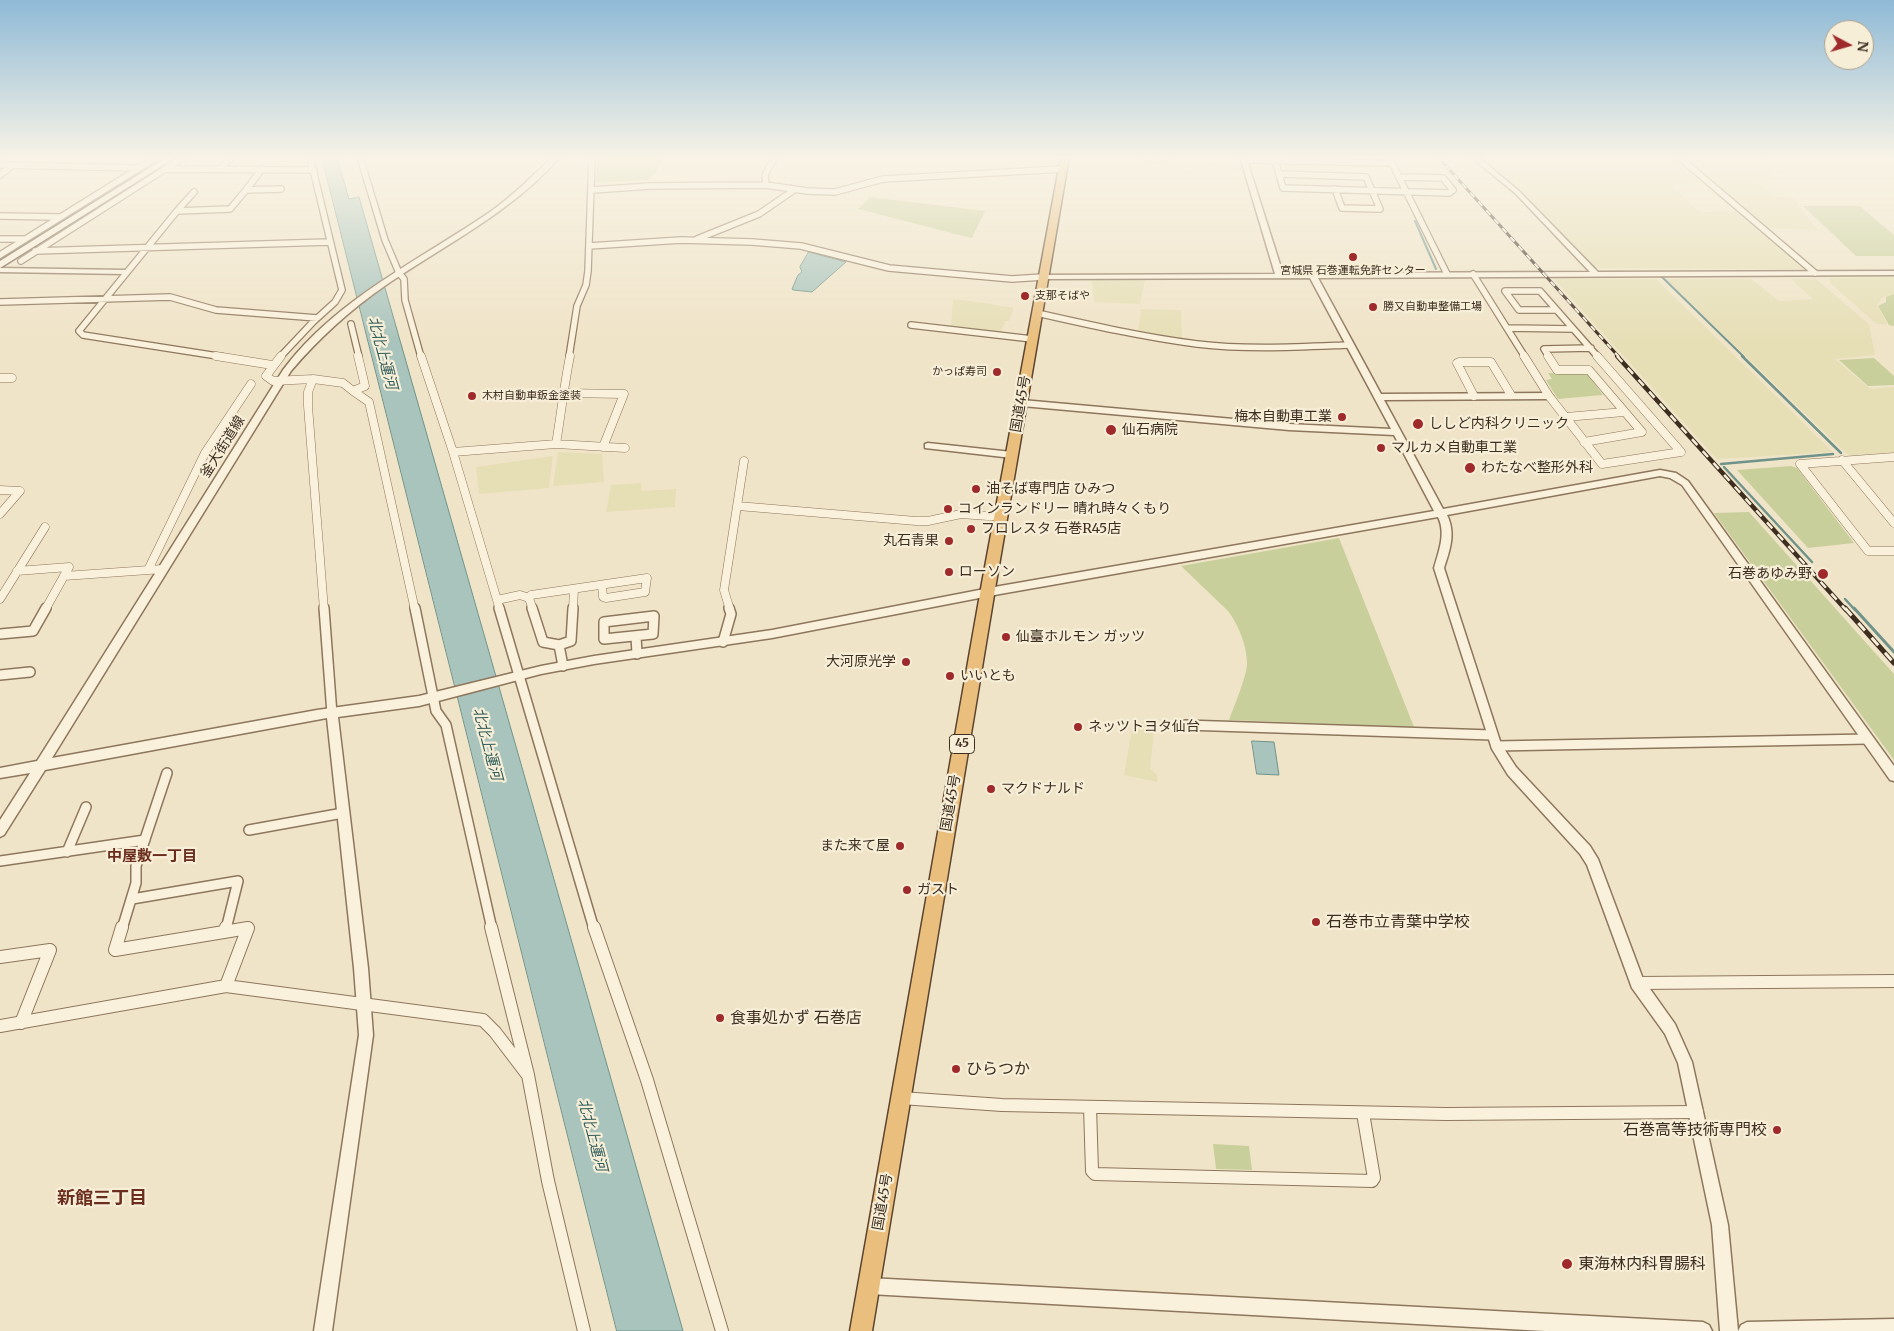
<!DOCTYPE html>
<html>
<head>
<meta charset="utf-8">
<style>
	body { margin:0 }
	#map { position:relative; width:1894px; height:1331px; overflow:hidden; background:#f0e4c8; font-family:Merriweather,serif }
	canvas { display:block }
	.north { position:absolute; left:1824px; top:20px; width:50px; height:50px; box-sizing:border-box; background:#f7eed8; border:1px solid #ada18e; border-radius:50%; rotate:96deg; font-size:14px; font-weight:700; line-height:20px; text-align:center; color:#3d2e20 }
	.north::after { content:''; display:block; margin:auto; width:18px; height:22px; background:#9e2a2b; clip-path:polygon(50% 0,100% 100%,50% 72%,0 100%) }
</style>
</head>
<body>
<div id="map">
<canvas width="1894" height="1331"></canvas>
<div class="north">N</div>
</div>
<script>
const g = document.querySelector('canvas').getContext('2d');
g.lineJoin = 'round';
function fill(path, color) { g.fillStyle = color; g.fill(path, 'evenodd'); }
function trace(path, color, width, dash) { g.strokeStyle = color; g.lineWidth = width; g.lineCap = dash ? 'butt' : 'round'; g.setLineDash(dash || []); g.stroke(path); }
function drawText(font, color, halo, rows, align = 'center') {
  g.font = font + ' Merriweather,"Noto Sans JP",serif'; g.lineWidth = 4.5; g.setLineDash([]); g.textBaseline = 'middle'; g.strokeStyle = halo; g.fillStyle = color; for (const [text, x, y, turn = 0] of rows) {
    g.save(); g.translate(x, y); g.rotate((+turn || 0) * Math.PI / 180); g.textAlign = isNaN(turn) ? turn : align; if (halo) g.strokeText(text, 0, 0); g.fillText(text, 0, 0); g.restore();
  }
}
fill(new Path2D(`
	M 1142,157 L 1238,164 L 1241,164 L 1243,173 L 1140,163 Z
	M 1480,157 L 1675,157 L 1705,183 L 1671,185 L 1699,212 L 1736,211 L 1804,269 L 1594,268 L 1527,197 Z
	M 1682,157 L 1761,157 L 1780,174 L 1756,178 L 1772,196 L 1794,198 L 1799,206 L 1818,230 L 1764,228 Z
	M 1894,277 L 1894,294 L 1883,297 L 1877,305 L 1887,324 L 1878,324 L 1873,321 L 1830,283 L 1829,278 Z
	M 1553,278 L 1656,279 L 1833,452 L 1717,459 Z
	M 1666,279 L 1751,279 L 1779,301 L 1813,299 L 1791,279 L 1816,279 L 1869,324 L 1875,355 L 1835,359 L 1870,389 L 1894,387 L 1894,452 L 1853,456 L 1847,454 Z
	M 1092,280 L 1145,280 L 1140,304 L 1094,302 Z
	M 953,299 L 978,302 L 1014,308 L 1009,321 L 1005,321 L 1001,332 L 951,326 Z
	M 1141,309 L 1181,310 L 1182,339 L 1138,332 Z
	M 558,452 L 602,454 L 604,482 L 553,486 Z
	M 553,456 L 549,488 L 479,494 L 476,467 Z
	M 641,483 L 642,491 L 676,489 L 675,507 L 606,512 L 611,485 Z
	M 1133,722 L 1153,723 L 1154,733 L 1150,769 L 1157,775 L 1157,782 L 1124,775 Z`), '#e6deb5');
fill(new Path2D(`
	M 597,157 L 664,157 L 656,172 L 648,180 L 596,183 Z
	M 870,197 L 985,211 L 972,238 L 967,237 L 858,209 Z
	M 1803,206 L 1860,206 L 1894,235 L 1894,256 L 1856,256 Z
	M 1894,294 L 1894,326 L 1889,325 L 1878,306 L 1886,302 L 1886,297 Z
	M 1874,358 L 1894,376 L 1894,385 L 1868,386 L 1839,360 Z
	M 1548,373 L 1582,373 L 1588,375 L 1603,395 L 1558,399 L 1546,380 L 1552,379 Z
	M 1791,466 L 1797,468 L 1854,543 L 1808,548 L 1737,470 Z
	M 1749,512 L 1894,674 L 1894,760 L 1714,513 Z
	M 1339,538 L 1414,727 L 1229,720 C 1234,706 1247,676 1247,663 C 1247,646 1238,624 1228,611 L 1181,566 Z
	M 1213,1144 L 1249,1146 L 1252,1170 L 1216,1169 Z`), '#c9cf9b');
const water = new Path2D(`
	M 322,157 L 337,157 L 349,199 L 359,197 L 683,1331 L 617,1331 Z
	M 809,252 L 846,262 L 812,292 L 793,290 L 792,289 L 798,275 L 802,272 L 800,267 Z
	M 1252,741 L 1274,742 L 1279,775 L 1257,774 Z`);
fill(water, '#a9c4bc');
trace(water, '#6f938a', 1);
trace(new Path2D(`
	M 1415,221 L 1436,269
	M 1660,275 L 1744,357`), '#6f938a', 2);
trace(new Path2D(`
	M 1742,356 L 1841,453
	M 1721,464 L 1833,454
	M 1724,467 L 1812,562
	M 1845,599 L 1855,610`), '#6f938a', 2.5);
trace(new Path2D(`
	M 1854,608 L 1894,652`), '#6f938a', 3);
const minorFar3 = new Path2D(`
	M 360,157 L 385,240 L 399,273 L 404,279 L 405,300 L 421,357
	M 1274,157 L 1283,188 L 1449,193 L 1453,190 L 1443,178 L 1399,177
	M 1389,157 L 1447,274
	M 1679,157 L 1815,273
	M 0,159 L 2,157
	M 1244,160 L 1392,163
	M 0,165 L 139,168
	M 165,169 L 314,170
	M 220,169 L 232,157
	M 262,169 L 246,190 L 281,189
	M 1279,174 L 1366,177 L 1380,209 L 1342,208 L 1335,189
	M 0,175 L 12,166
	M 766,185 L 765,175 L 775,157
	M 592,190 L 650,186 L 766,185 L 807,191 L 835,192 L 883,179 L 1063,169
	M 194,192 L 177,211 L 230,209 L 246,190
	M 177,211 L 79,331 L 83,335 L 224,357
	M 0,216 L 59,217
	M 0,239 L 24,239
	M 697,239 L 759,214 L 794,190
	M 589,246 L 681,240 L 752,242 L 801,246 L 889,268 L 1012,279 L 1043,277
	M 35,251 L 329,242
	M 0,255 L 157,157
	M 21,261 L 184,157
	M 1473,274 L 1525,357
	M 0,302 L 170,297 L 216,310 L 317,318
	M 1556,310 L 1519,310 L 1505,291 L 1540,291 L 1598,357
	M 1037,313 C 1090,325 1143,337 1197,344 C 1247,350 1299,347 1349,345
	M 351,324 L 359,357
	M 911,325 L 1032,339
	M 1507,328 L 1573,329
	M 280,357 L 313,322 L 335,302 L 342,290 L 310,157
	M 569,357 L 577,306 L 586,285 L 588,271 L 592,157
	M 1549,357 L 1544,349 L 1591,348`);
const minorFar2 = new Path2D(`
	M 216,356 L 272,365
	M 281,356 L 266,376 L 273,381 L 313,379 L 308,392 L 308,406 L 324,610
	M 358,356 L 365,386 L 353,391 L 369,402 L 415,610
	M 421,356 L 453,452 L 500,610
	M 1524,356 L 1549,396 L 1602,464 L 1681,452 L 1597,356
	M 1548,356 L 1557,370 L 1589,370 L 1642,432 L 1584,442
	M 0,378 L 12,378
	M 313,379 L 343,383 L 353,391
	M 562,393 L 624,394 L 603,447
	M 1474,396 L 1457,363 L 1459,362 L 1491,362 L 1511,395
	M 1566,417 L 1624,412
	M 556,444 C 561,414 564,386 570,356
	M 453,452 L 556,444 L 625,448
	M 1894,457 L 1800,464 L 1868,551 L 1894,551
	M 1842,460 L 1894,523
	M 0,490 L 20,491 L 0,514
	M 738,506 L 916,521 L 928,521 L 961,514 L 1001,517
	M 148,570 L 205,453 L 251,384
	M 17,571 L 69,567 L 45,610
	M 64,576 L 163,569
	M 0,599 L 45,527
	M 497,600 L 520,595 L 529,598
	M 533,610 L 529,598 L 531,595 L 647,578 L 645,592 L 606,598 L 603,597 L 602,585
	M 573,610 L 574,589
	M 730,610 L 724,590 L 744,461`);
const minorFar1 = new Path2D(`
	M 324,608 L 332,714
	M 415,608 L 436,711 L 446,725 L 492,929
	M 499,608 L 594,929
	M 532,608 L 543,642 L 559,645 L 571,641 L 573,608
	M 654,616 L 653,634 L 604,639 L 604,622 Z
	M 0,634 L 33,631 L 46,608
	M 636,636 L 637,654
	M 723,642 L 731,614 L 729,608
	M 559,645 L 563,666
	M 0,675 L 30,672
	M 1185,725 L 1492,735
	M 1496,746 L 1868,739
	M 249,830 L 343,813
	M 67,852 L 86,807
	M 0,861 L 145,840
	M 132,899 L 238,881 L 226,929
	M 122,929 L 136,883 L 136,866 L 167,773
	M 244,929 L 248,929`);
const minor = new Path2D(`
	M 122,927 L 115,950 L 248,928 L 226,986
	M 491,927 L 528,1075 L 548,1181 L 584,1331
	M 594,927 L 647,1080 L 722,1331
	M 225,932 L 226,927
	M 0,957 L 50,950 L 21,1023
	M 1637,983 L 1894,981
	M 0,1026 L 226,986 L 483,1020 L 495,1032 L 527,1074
	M 901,1098 L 1002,1105 L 1446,1114 L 1697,1112
	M 1090,1107 L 1092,1171 L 1095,1174 L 1372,1181 L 1374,1178 L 1363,1113`);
const tertiary = new Path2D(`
	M 553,157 L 560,157 C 512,212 446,244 386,285 C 350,310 319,338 291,371 L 52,758 L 317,710 L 419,696 L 541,666 L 594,656 L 772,630 L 1000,586 L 1434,511 L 1394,435 L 1289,430 L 1022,406 L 1018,403 L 1022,400 L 1289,424 L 1391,429 L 1310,278 L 1043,279 L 1039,277 L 1043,275 L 1275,274 L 1240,157 L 1246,157 L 1283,274 L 1309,273 L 1312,272 L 1315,273 L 1590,272 L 1515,193 L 1471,157 L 1478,157 L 1519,191 L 1598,272 L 1894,271 L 1894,275 L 1318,278 L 1381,394 L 1549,393 L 1553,396 L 1549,399 L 1384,400 L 1443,509 L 1660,470 L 1676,473 L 1688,481 L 1894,766 L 1894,781 L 1890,780 L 1682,485 L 1670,478 L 1660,476 L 1447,515 C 1456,533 1450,550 1444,568 L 1501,744 L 1516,767 L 1590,846 L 1598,859 L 1643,979 L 1675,1024 L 1692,1062 L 1728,1225 L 1738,1331 L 1720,1331 L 1712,1225 L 1678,1063 L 1665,1034 L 1632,988 L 1587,865 L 1580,854 L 1508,775 L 1492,749 L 1434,568 C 1439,551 1446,533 1438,517 L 1000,594 L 772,638 L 594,664 L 541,674 L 419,706 L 338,717 L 368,968 L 373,1035 L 332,1331 L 314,1331 L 359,1035 L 354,968 L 327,718 L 45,770 L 4,835 L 0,837 L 0,820 L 30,773 L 0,778 L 0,768 L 37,761 L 283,370 C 336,299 418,261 490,212 C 513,196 532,176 553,157 Z
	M 0,268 L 125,270 L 129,272 L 125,274 L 0,272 Z
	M 928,443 L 1012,452 L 1017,455 L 1012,458 L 925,448 L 925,444 Z
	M 869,1278 L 1703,1322 L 1709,1325 L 1712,1331 L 1545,1331 L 869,1294 L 863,1292 L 861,1286 L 863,1280 Z
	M 1894,1319 L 1894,1331 L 1738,1331 L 1741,1325 L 1747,1322 Z`);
const secondary = new Path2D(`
	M 167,157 L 176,157 L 0,268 L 0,261 Z`);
const trunk = new Path2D(`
	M 1061,157 L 1069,157 L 996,583 L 872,1331 L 850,1331 L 982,583 Z`);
trace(minorFar3, '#8d765c', 8);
trace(minorFar2, '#8d765c', 9);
trace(minorFar1, '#8d765c', 12);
trace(minor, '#8d765c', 14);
trace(tertiary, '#8d765c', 3);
trace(secondary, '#6f573f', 3);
trace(trunk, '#5b4430', 3);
trace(minorFar3, '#faf1dc', 5.5);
trace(minorFar2, '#faf1dc', 8);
trace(minorFar1, '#faf1dc', 9);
trace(minor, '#faf1dc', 12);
fill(tertiary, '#faf1dc');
fill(secondary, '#faf1dc');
fill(trunk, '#eabe7c');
const railFar2 = new Path2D(`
	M 1438,157 L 1619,357`);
const railFar1 = new Path2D(`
	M 1617,356 L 1846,610`);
const rail = new Path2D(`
	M 1845,608 L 1894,663`);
trace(railFar2, '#3d2e20', 3);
trace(railFar1, '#3d2e20', 4.5);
trace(rail, '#3d2e20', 5);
trace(railFar2, '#f7eed8', 2, [6]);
trace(railFar1, '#f7eed8', 2.5, [8]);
trace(rail, '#f7eed8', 3, [10]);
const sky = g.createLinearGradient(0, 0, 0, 343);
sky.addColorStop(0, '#8fbad6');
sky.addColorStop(0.46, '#f8f3e6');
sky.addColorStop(1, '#f8f3e600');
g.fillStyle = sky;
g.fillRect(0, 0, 1894, 343);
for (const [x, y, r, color] of [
	[1353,257,5,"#9e2a2b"],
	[1025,296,5,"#9e2a2b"],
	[1373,307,5,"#9e2a2b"],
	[997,372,5,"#9e2a2b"],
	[472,396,5,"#9e2a2b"],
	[1342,417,5,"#9e2a2b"],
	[1418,424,6,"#9e2a2b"],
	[1111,430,6,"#9e2a2b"],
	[1381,448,5,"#9e2a2b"],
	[1470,468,6,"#9e2a2b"],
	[976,489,5,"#9e2a2b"],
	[948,509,5,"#9e2a2b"],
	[971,529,5,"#9e2a2b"],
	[949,541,5,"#9e2a2b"],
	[949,572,5,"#9e2a2b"],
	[1823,574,6,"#9e2a2b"],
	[1006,637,5,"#9e2a2b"],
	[906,662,5,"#9e2a2b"],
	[950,676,5,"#9e2a2b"],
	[1078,727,5,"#9e2a2b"],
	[991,789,5,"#9e2a2b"],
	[900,846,5,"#9e2a2b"],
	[907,890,5,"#9e2a2b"],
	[1316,922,5,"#9e2a2b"],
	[720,1018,5,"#9e2a2b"],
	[956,1069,5,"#9e2a2b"],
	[1777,1130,5,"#9e2a2b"],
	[1567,1264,6,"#9e2a2b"]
]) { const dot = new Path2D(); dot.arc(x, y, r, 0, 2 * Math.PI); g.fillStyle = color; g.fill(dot); trace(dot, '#f7eed8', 2); }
drawText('11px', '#3d2e20', '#f7eed8', [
	["宮城県 石巻運転免許センター",1353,271,"center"],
	["支那そばや",1035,296],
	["勝又自動車整備工場",1383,307],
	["かっぱ寿司",987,372,"right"],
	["木村自動車鈑金塗装",482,396]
], 'left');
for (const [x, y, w] of [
	[962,744,25]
]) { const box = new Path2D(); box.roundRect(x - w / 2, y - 9.5, w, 19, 4); g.fillStyle = '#f7eed8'; g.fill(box); trace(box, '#3d2e20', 1); }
drawText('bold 12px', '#3d2e20', null, [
	["45",962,744]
]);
drawText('14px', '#3d2e20', '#f7eed8', [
	["国道45号",1021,404,-80],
	["釜大街道線",223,447,-58],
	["国道45号",951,803,-80],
	["国道45号",883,1202,-80]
]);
drawText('14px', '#3d2e20', '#f7eed8', [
	["梅本自動車工業",1332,417,"right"],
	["ししど内科クリニック",1429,424],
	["仙石病院",1122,430],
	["マルカメ自動車工業",1391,448],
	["わたなべ整形外科",1481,468],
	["油そば専門店 ひみつ",986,489],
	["コインランドリー 晴れ時々くもり",958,509],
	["フロレスタ 石巻R45店",981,529],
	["丸石青果",939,541,"right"],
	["ローソン",959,572],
	["石巻あゆみ野",1812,574,"right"],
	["仙臺ホルモン ガッツ",1016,637],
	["大河原光学",896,662,"right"],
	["いいとも",960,676],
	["ネッツトヨタ仙台",1088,727],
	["マクドナルド",1001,789],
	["また来て屋",890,846,"right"],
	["ガスト",917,890]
], 'left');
drawText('italic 15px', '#2f5d5a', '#f7eed8', [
	["北北上運河",382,353,75],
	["北北上運河",487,744,75],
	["北北上運河",592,1135,75]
]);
drawText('bold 15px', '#6b2e1e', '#f7eed8', [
	["中屋敷一丁目",152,857]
]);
drawText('16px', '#3d2e20', '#f7eed8', [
	["石巻市立青葉中学校",1326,922],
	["食事処かず 石巻店",730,1018],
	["ひらつか",966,1069],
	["石巻高等技術専門校",1767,1130,"right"],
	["東海林内科胃腸科",1578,1264]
], 'left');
drawText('bold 18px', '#6b2e1e', '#f7eed8', [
	["新館三丁目",102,1199]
]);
</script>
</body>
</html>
